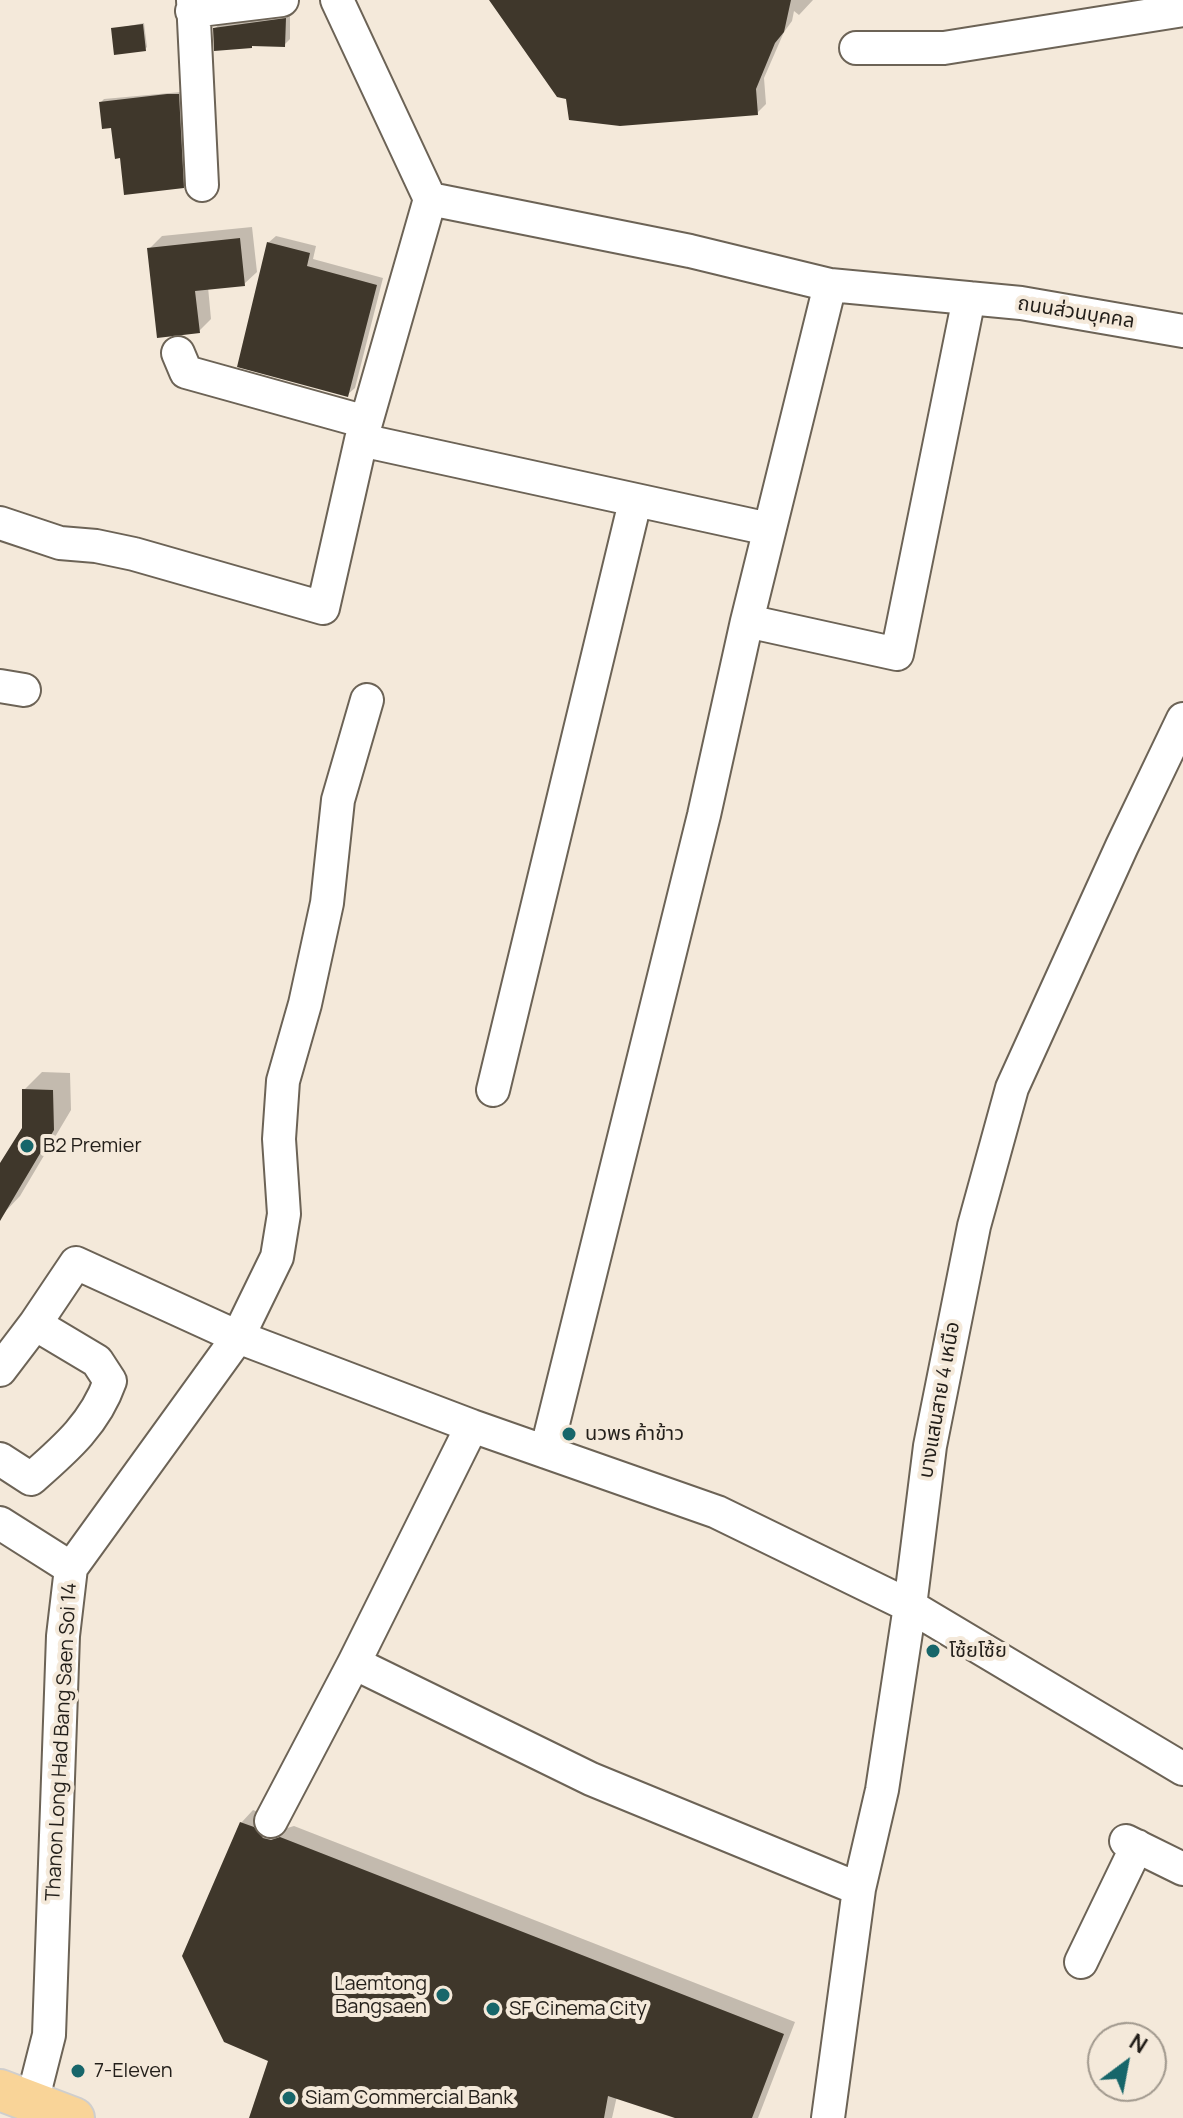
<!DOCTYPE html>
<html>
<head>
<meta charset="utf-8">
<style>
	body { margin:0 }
	#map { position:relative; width:1183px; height:2118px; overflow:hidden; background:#f4e9da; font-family:Manrope,sans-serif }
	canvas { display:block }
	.north { position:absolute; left:1087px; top:2022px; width:80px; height:80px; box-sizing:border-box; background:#f4e9da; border:2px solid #a0988d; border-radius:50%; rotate:32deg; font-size:22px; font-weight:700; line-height:32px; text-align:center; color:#231f1a }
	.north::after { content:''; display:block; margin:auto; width:28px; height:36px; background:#17666a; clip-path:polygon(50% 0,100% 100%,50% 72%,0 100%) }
</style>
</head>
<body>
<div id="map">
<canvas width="1183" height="2118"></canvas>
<div class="north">N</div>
</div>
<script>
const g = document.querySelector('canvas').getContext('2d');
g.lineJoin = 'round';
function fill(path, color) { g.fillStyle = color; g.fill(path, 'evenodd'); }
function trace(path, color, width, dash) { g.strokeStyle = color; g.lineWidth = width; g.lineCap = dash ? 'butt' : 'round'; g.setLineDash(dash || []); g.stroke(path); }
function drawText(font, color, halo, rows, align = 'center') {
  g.font = font + ' Manrope,"Noto Sans Thai",sans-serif'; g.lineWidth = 8; g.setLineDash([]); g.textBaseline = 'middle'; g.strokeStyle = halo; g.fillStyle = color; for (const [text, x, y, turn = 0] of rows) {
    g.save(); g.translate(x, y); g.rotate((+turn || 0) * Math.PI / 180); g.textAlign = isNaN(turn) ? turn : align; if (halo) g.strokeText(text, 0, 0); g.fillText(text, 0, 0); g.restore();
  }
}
fill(new Path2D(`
	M 491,0 L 813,0 L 799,15 L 794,11 L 792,21 L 784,32 L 764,78 L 766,104 L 757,113 Z
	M 290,14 L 290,39 L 284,45 L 215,28 L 221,23 Z
	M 144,23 L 147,47 L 145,49 L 113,29 Z
	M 181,92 L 186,183 L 183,186 L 121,156 L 113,126 L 101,102 L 104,99 Z
	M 252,227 L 257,272 L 244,284 L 208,287 L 211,319 L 199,331 L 149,249 L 162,236 Z
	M 276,236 L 316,246 L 313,259 L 383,278 L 355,388 L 347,395 L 268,243 Z
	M 42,1072 L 70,1073 L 71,1110 L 20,1196 L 3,1214 L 0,1212 L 0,1166 L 24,1128 L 24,1090 Z
	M 253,1810 L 266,1815 L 284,1829 L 294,1826 L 795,2022 L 758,2118 L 681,2118 L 617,2096 L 612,2118 L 251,2118 L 270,2060 L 241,1823 Z`), '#0003');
fill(new Path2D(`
	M 489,0 L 791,0 L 784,32 L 775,43 L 756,89 L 758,115 L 620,126 L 569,120 L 566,99 L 557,97 Z
	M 286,18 L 285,47 L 252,46 L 252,48 L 214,51 L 213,28 Z
	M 143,24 L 146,51 L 114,55 L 111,28 Z
	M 167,94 L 179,94 L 184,188 L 124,195 L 120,158 L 115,159 L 111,128 L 102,129 L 99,102 Z
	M 240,238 L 245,286 L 195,291 L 200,333 L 157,338 L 147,248 Z
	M 267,242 L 310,253 L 307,266 L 377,285 L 348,397 L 237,367 Z
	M 22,1089 L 53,1090 L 54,1130 L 0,1221 L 0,1163 L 22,1128 Z
	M 240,1822 L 254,1827 L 263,1838 L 271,1840 L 280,1837 L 784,2034 L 752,2118 L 675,2118 L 608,2096 L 604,2118 L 249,2118 L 268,2061 L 224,2042 L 182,1956 Z`), '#3f372b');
const minor = new Path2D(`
	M 193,0 L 202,185
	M 337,0 L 430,199 L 690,251 L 830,285 L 1021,303 L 1183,331
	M 192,11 L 282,0
	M 856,48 L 944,48 L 1183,10
	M 178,353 L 186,372 L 366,422
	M 361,440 L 769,529
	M 0,523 L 60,543 L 96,546 L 134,554 L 323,608 L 361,440 L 430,199
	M 747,621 L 897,654 L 969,298
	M 0,686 L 24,690
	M 493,1090 L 635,502
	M 35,1324 L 76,1263 L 238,1337 L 472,1426 L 717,1512 L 910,1606 L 1183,1769
	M 0,1370 L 35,1324 L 97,1361 L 110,1381 C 95,1424 64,1450 31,1479 L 0,1459
	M 546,1452 L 704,815 L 747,621 L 830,285
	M 0,1523 L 71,1568
	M 354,1663 L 591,1779 L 859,1889
	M 271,1821 L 354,1663 L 472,1426
	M 1126,1841 L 1183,1869
	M 1081,1962 L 1137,1846
	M 32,2102 L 49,2035 L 63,1636 L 71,1568 L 238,1337 L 277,1257 L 284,1214 L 279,1139 L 283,1081 L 305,1004 L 327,903 L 338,800 L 367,700
	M 828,2118 L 859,1889 L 882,1790 L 910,1606 L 930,1446 L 974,1226 L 1012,1088 L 1122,846 L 1183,719`);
const major = new Path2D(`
	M 0,2090 L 74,2118`);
trace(minor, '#6c6356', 36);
trace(major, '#cfcecd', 44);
trace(minor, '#fff', 32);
trace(major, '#f9d498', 40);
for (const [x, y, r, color] of [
	[27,1146,8,"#17666a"],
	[569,1434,8,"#17666a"],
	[933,1651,8,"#17666a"],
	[443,1995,8,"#17666a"],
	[493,2009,8,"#17666a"],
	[78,2071,8,"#17666a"],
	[289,2098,8,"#17666a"]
]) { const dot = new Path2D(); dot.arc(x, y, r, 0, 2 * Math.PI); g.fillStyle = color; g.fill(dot); trace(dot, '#f4e9da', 3); }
drawText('20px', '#231f1a', '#f4e9da', [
	["ถนนส่วนบุคคล",1076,313,9],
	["บางแสนสาย 4 เหนือ",940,1400,-80],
	["Thanon Long Had Bang Saen Soi 14",62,1742,-87]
]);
drawText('20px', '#231f1a', '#f4e9da', [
	["B2 Premier",43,1146],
	["นวพร ค้าข้าว",585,1434],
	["โซ้ยโซ้ย",949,1651],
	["Laemtong",427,1984,"right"],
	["Bangsaen",427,2007,"right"],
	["SF Cinema City",509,2009],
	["7-Eleven",94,2071],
	["Siam Commercial Bank",305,2098]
], 'left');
</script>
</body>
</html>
